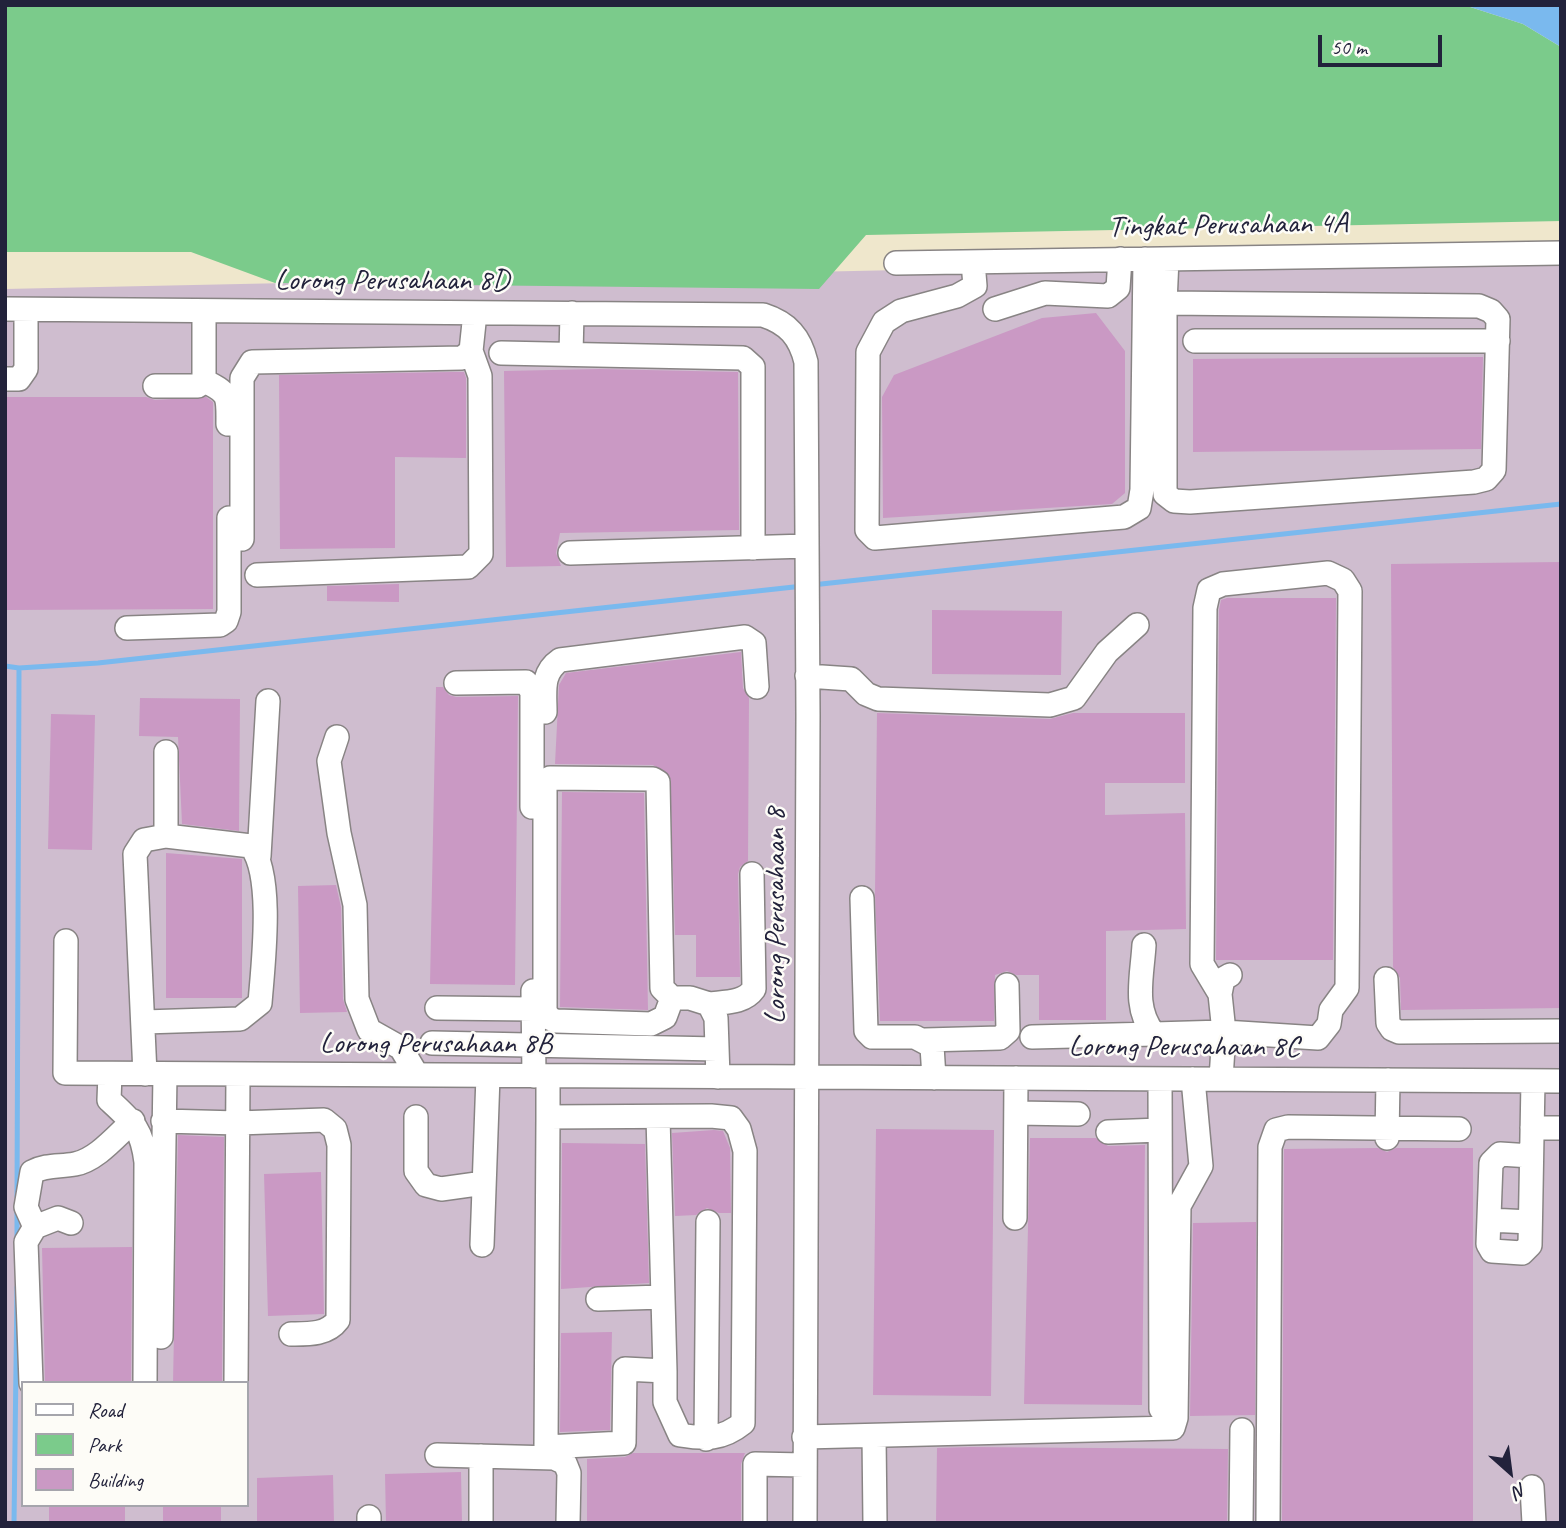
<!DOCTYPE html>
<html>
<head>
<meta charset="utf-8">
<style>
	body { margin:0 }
	#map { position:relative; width:1566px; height:1528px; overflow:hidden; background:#efe7cc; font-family:Caveat,sans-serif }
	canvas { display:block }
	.frame { position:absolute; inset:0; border:7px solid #22223b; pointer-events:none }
	.legend { position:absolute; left:21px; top:1381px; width:228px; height:126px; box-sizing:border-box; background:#fdfcf7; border:2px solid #a5a5ac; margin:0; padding:9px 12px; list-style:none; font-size:21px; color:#22223b }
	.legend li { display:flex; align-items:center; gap:14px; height:35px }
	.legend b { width:35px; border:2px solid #a5a5ac }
	.north { position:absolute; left:1475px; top:1437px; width:70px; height:70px; -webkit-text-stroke:5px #fdfcf7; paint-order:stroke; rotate:152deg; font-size:19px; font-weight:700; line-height:28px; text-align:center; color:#22223b }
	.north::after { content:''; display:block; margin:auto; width:24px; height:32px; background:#22223b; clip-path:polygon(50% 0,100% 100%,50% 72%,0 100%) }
	.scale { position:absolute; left:1318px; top:35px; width:124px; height:32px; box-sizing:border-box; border:4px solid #22223b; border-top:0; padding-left:9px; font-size:21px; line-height:24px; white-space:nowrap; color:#22223b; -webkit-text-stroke:5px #fdfcf7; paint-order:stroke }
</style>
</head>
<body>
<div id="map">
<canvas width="1566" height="1528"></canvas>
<div class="frame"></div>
<ul class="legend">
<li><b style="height:9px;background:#fff"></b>Road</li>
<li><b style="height:19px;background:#7bcb8b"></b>Park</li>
<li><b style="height:19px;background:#ca99c4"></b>Building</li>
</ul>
<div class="north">N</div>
<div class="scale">50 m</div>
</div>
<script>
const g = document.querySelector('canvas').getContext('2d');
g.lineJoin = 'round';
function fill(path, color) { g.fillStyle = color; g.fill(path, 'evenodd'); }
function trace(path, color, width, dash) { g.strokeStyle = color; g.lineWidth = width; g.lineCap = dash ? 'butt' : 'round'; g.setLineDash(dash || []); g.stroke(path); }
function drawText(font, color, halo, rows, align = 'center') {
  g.font = font + ' Caveat,sans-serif'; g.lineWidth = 5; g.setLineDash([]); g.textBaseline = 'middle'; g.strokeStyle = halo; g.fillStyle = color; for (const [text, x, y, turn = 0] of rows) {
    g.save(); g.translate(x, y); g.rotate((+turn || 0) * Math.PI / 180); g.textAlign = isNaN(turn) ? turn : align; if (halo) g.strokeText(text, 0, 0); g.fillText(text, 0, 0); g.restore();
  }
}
fill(new Path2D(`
	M 1561,256 L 1561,1523 L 5,1523 L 5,289 ZM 23,1383 L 247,1383 L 247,1505 L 23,1505 Z`), '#cfbdcf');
fill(new Path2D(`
	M 5,5 L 1464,5 L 1523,24 L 1561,47 L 1561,221 L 866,235 L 819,289 L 275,283 L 191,252 L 5,252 Z`), '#7bcb8b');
fill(new Path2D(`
	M 1464,5 L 1561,5 L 1561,47 L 1523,24 Z`), '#7ab9ee');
trace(new Path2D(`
	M 812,585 L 1561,504
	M 5,666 L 19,668
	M 17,1196 L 19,668 L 98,663 L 803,586
	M 17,1242 L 17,1210
	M 14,1523 L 17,1287`), '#7ab9ee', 5);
fill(new Path2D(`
	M 1096,313 L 1125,351 L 1125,493 L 1112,504 L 883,518 L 882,397 L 894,375 L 1042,318 Z
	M 1483,357 L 1481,449 L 1193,452 L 1193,359 Z
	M 599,369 L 738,372 L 739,530 L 560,533 L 556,553 L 561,566 L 506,567 L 504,371 Z
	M 453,372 L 464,372 L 466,378 L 466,458 L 395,457 L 395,548 L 280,549 L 279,375 Z
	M 5,397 L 146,397 L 155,400 L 206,397 L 213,402 L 213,609 L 5,610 Z
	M 1561,562 L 1561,1008 L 1401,1010 L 1400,978 L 1393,967 L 1391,564 Z
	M 399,584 L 399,602 L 327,601 L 327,586 Z
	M 1227,598 L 1336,598 L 1333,960 L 1216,960 L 1219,610 L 1221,600 Z
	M 932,610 L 1062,611 L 1061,675 L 932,674 Z
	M 741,652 L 743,688 L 749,698 L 748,861 L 740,867 L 738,874 L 740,977 L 696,977 L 696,935 L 675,935 L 670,776 L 653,765 L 555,764 L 559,685 L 566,673 Z
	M 436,687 L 443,687 L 449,695 L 456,697 L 518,696 L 515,985 L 430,984 Z
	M 140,698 L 240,699 L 239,831 L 182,824 L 178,737 L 139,736 Z
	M 877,713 L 1050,719 L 1073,713 L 1185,713 L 1185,783 L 1105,783 L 1105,815 L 1185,813 L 1186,929 L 1106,931 L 1106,1020 L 1039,1020 L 1039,975 L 1016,975 L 1007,971 L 995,975 L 994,1021 L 880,1021 L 875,894 Z
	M 51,714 L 95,715 L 92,850 L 48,849 Z
	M 562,792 L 644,793 L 648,1010 L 560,1007 Z
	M 166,853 L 242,859 L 242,998 L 166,998 Z
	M 336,885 L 341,907 L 343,999 L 347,1012 L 300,1013 L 298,886 Z
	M 876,1129 L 994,1130 L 991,1396 L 873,1395 Z
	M 714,1130 L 723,1131 L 730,1148 L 731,1213 L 719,1213 L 707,1208 L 696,1215 L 675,1216 L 672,1133 Z
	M 178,1135 L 224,1137 L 222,1383 L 173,1383 Z
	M 1030,1138 L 1096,1138 L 1108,1146 L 1145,1145 L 1142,1405 L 1024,1404 Z
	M 562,1143 L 645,1144 L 649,1283 L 561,1289 Z
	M 1378,1148 L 1387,1152 L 1396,1148 L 1473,1148 L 1473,1523 L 1282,1523 L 1284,1149 Z
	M 321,1172 L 324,1314 L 268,1316 L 264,1174 Z
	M 1256,1222 L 1255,1415 L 1190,1416 L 1193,1223 Z
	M 132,1247 L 131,1383 L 45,1383 L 42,1248 Z
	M 612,1332 L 610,1430 L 560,1432 L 561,1333 Z
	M 971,1447 L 1228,1449 L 1227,1523 L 936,1523 L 937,1448 Z
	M 633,1453 L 745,1453 L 741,1464 L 741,1523 L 587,1523 L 587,1459 L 625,1457 Z
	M 461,1472 L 462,1523 L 386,1523 L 385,1474 Z
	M 333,1475 L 334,1523 L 257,1523 L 257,1478 Z
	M 49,1505 L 125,1505 L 125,1523 L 49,1523 Z
	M 163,1505 L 221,1505 L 221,1523 L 163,1523 Z`), '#ca99c4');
const minor = new Path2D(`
	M 973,262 L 975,286 L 957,296 L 901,311 L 884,322 L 868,352 L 867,530 L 875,538 L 1124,517 L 1139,508 L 1142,490 L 1145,259
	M 896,263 L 1561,253
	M 1165,303 L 1479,306 L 1491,311 L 1498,319 L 1494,470 L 1486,479 L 1474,482 L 1190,502 L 1174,501 L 1165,494 L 1165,303 L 1167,259
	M 5,309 L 763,315 C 788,323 800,337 806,362 L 808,715 L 805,1523
	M 995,309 L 1045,293 L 1108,296 L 1118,288 L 1120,259
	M 1195,341 L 1498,341
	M 501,353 L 743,358 L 753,367 L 753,548
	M 571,354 L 572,313
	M 5,379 L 19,379 L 26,369 L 26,310
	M 204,381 C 230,393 228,396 228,424
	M 155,386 L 198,386 L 204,381 L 204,311
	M 242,539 L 242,378 L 252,362 L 462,358 L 471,351 L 475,313
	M 570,553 L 807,546
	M 257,575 L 468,567 L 481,554 L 480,376 L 471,351
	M 127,628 L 220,625 L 226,621 L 229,612 L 229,518
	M 807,676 L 851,679 L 866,694 L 878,699 L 1050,705 L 1074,698 L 1107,652 L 1137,625
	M 456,683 L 526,682 L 532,692 L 532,807
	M 545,712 C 545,691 541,673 560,660 L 745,637 L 754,643 L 757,687
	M 337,737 L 329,761 L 339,833 L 355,905 L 357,999 L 369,1030 L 401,1048 L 417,1075
	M 166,752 L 166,836
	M 259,856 L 268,701
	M 862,898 L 866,1031 L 872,1037 L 915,1037 L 932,1046 L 934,1078
	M 66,941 L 65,1073 L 1561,1081
	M 1144,945 C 1142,978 1133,1008 1154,1034 L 1224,1032 L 1318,1038 L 1329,1024 L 1331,1010 L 1347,988 L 1350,591 L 1343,580 L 1328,573 L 1223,584 L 1209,590 L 1205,608 L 1202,964 L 1220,994
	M 1386,979 L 1388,1023 L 1392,1029 L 1399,1032 L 1561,1031
	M 533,991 L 534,1076
	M 672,998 L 665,1017 L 651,1024 L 556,1021 L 549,1018 L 545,1011 L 545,785 L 550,778 L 653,779 L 658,782 L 662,988 L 672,998 L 690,998 L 709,1004 L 716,1018 L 718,1077
	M 709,1004 C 726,1002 744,1003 754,989 L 752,874
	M 437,1008 L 533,1009
	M 144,1022 L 240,1019 L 260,1003 C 263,964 274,876 251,846 L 166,836 L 144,840 L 135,854 L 145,1074
	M 1032,1037 L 1154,1034
	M 925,1040 L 1000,1038 L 1008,1031 L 1007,985
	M 432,1043 L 717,1049
	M 110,1074 L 109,1100 C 133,1122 142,1129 146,1162 L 145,1383
	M 1160,1079 L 1161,1409
	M 1221,1079 L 1224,1032 L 1220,994 L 1223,979 L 1230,975
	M 1016,1113 L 1078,1114
	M 416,1117 L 416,1171 L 426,1185 L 441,1189 L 484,1183
	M 548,1117 L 711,1116 L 731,1118 L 739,1129 L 745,1151 L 743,1423 C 722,1440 705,1439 680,1435 L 665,1402 L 665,1371 L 625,1369 L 624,1443 L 546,1447 L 548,1117 L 548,1076
	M 658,1117 L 665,1371
	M 163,1121 L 238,1123 L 324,1120 L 335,1129 L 339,1145 L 338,1320 C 327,1335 308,1334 291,1334
	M 1532,1128 L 1561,1128
	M 1108,1132 L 1160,1130
	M 1387,1138 L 1388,1080
	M 1531,1156 L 1500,1154 L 1491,1163 L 1488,1244 L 1492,1251 L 1522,1253 L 1530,1245 L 1533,1081
	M 1015,1218 L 1016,1078
	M 1489,1220 L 1530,1222
	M 35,1227 L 26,1207 L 32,1172 C 47,1164 60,1167 75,1164 C 97,1160 117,1135 133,1121
	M 482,1245 L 488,1076
	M 598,1299 L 663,1297
	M 161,1337 L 165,1074
	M 31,1383 L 26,1242 L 35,1227 L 58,1218 L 71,1223
	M 236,1383 L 238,1074
	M 874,1436 L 875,1523
	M 804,1437 L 1173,1428 L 1176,1418 L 1179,1206 L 1201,1166 L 1193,1079
	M 706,1439 L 708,1222
	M 437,1455 L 554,1458 L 565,1463 L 569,1473 L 568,1523
	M 481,1456 L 481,1523
	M 1532,1487 L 1534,1523
	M 369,1517 L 369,1523
	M 755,1523 L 755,1464 L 804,1465
	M 1241,1523 L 1242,1430
	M 1268,1523 L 1270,1147 L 1276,1130 L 1288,1127 L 1459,1129`);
trace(minor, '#888484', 26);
trace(minor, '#fff', 23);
drawText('30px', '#22223b', '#fdfcf7', [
	["Tingkat Perusahaan 4A",1228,226,-1],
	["Lorong Perusahaan 8D",392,281],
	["Lorong Perusahaan 8",776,916,-90],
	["Lorong Perusahaan 8B",436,1044],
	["Lorong Perusahaan 8C",1184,1047]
]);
</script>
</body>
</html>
